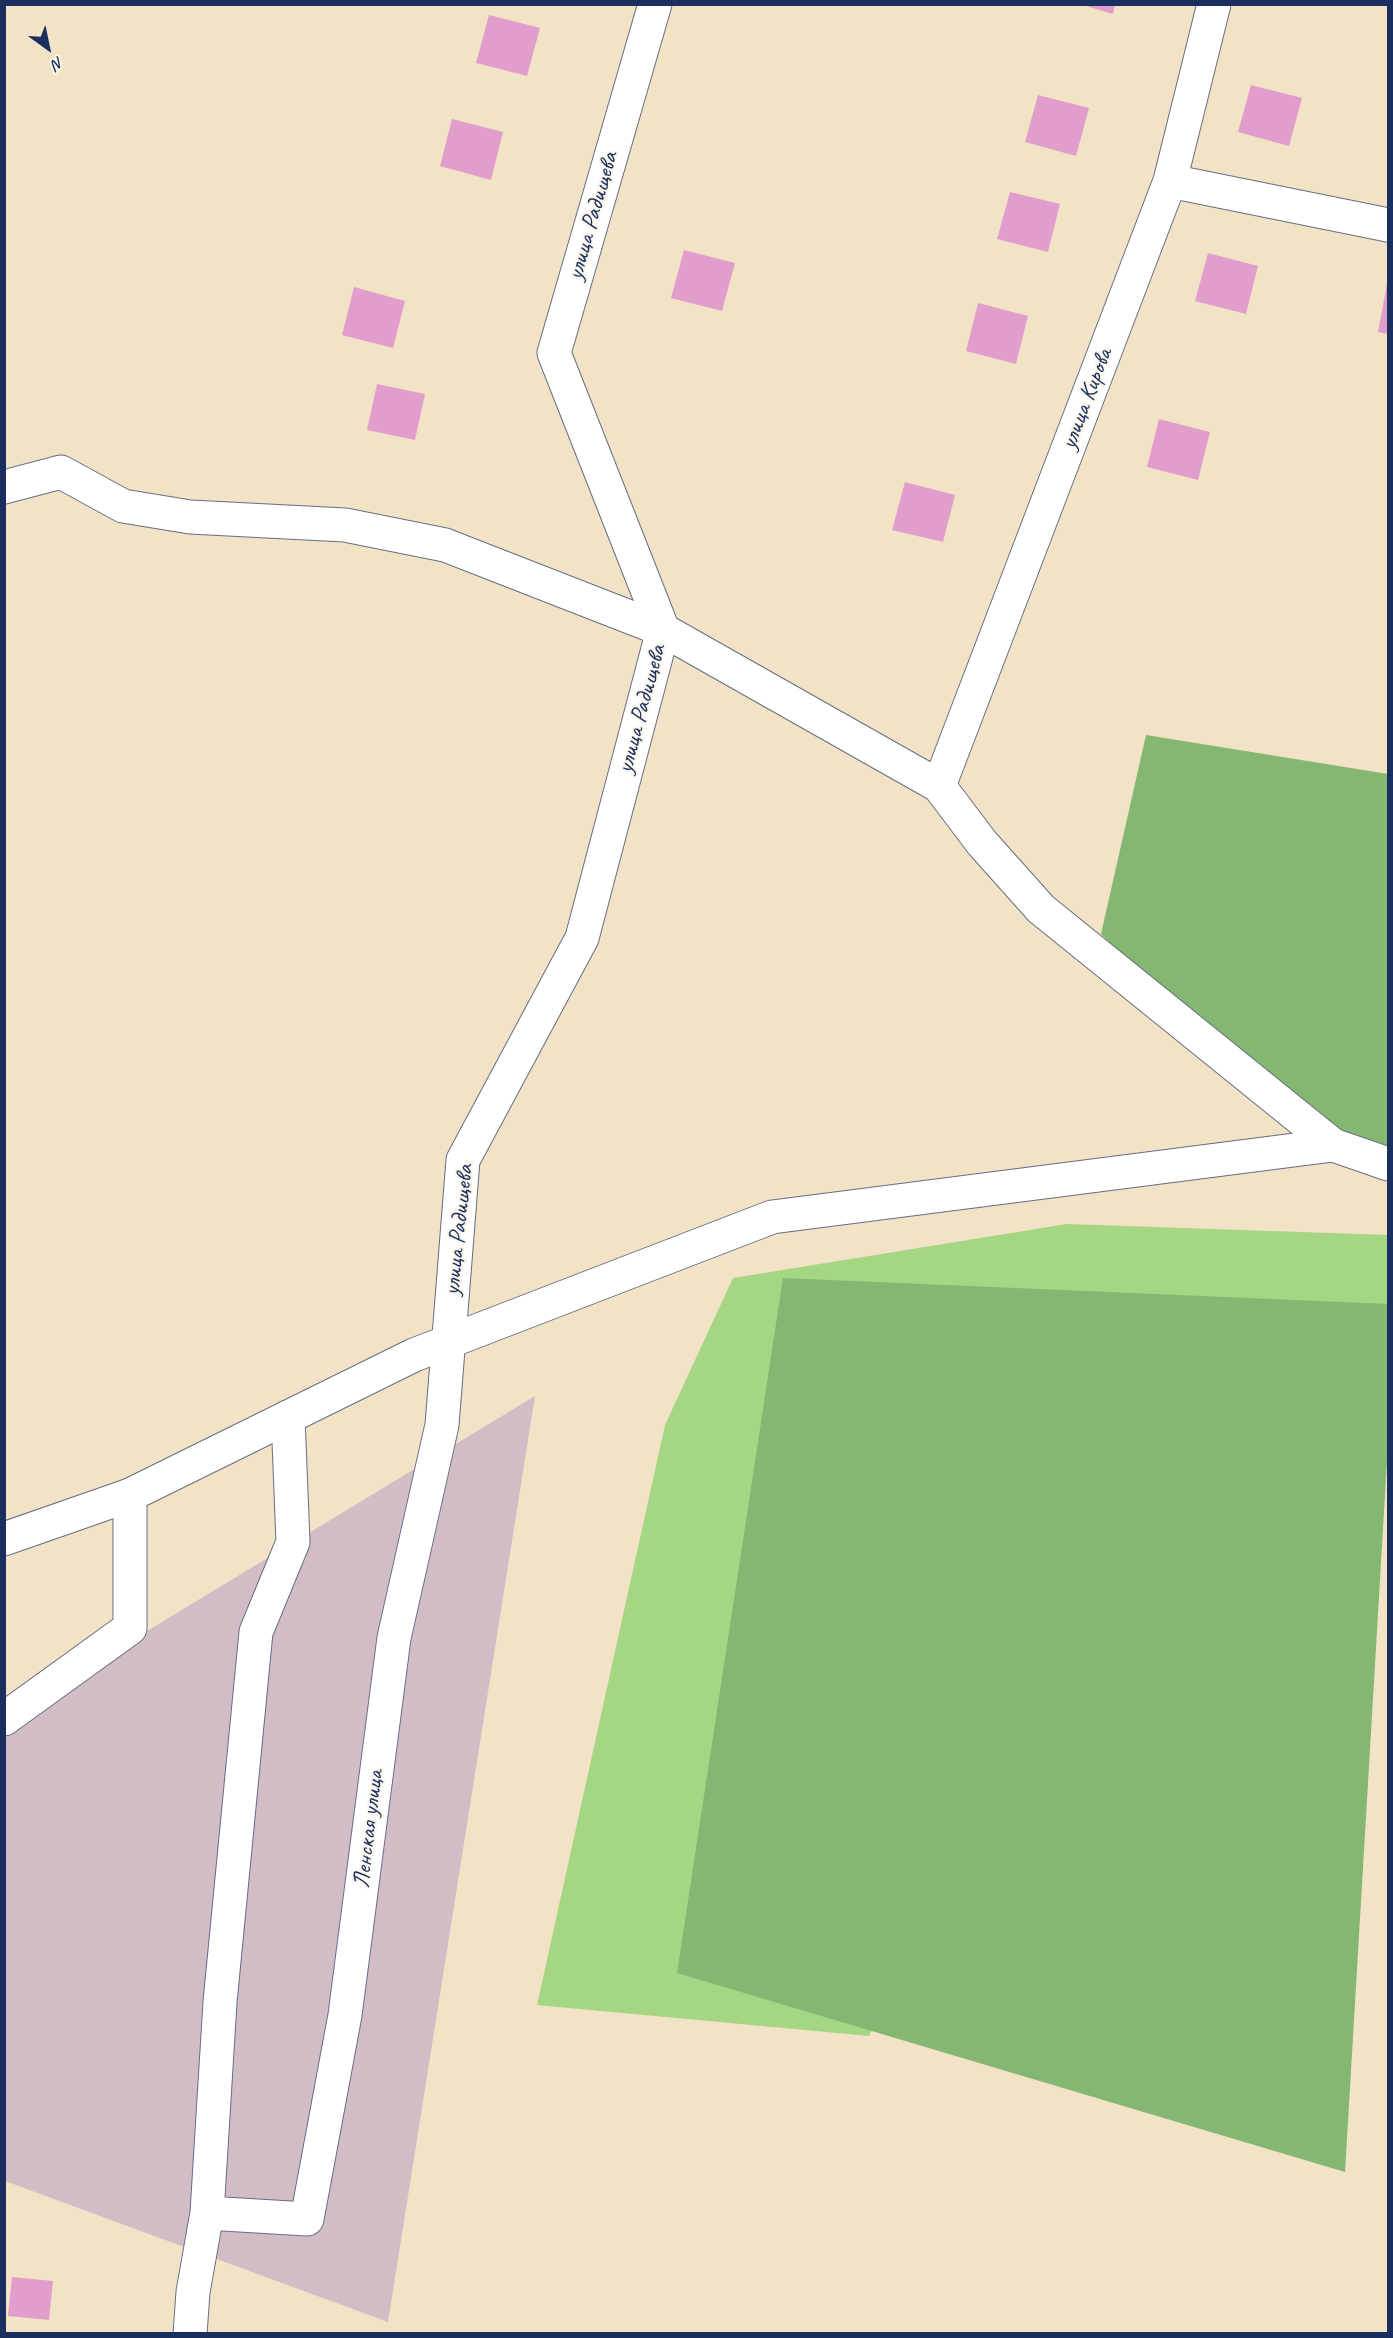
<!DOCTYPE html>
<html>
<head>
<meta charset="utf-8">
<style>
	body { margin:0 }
	#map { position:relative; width:1393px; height:2338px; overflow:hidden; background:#f2e2c6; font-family:Caveat,sans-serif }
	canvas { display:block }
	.frame { position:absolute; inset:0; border:6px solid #1b2f5e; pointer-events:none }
	.north { position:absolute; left:18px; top:18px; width:60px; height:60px; -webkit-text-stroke:4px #fbf7ec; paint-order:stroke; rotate:147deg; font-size:16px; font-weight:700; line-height:24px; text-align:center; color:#1b2f5e }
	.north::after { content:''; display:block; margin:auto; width:21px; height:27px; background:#1b2f5e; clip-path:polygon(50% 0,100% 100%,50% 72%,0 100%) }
</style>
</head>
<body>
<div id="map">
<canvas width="1393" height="2338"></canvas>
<div class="frame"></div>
<div class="north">N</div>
</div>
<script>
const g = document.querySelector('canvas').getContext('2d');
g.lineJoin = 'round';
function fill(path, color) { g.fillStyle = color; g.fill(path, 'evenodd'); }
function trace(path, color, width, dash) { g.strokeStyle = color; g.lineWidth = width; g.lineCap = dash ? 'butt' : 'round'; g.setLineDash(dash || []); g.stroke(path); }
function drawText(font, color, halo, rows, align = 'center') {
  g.font = font + ' Caveat,sans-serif'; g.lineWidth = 4.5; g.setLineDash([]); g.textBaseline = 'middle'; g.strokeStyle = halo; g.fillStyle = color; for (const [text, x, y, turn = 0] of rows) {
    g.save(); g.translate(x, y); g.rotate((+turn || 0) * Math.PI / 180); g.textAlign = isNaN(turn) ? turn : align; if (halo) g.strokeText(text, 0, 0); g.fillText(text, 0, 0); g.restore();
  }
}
fill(new Path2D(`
	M 535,1396 L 388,2322 L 5,2181 L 5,1717 Z`), '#d2bdc7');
fill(new Path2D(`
	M 1067,1224 L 1388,1235 L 1388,1347 L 1052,1569 L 869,2036 L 537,2005 L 665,1425 L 733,1278 Z`), '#a5d684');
fill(new Path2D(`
	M 1146,735 L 1388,774 L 1388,1149 L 1315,1143 L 1101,934 Z
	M 783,1278 L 1388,1304 L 1388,1444 L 1345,2172 L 677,1973 Z`), '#84b772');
fill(new Path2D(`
	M 1079,4 L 1115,4 L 1113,14 Z
	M 489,15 L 540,28 L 527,76 L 476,63 Z
	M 1251,85 L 1302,98 L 1289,146 L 1238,132 Z
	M 1038,95 L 1089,108 L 1076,156 L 1025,142 Z
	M 452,119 L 503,132 L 491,180 L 440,166 Z
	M 1010,192 L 1060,204 L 1048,252 L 997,239 Z
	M 684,250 L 735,263 L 722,311 L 671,298 Z
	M 1208,253 L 1258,266 L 1246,314 L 1195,301 Z
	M 1387,284 L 1388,284 L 1388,334 L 1378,332 Z
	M 354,287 L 405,301 L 393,348 L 342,335 Z
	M 978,303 L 1028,316 L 1016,364 L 966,351 Z
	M 377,384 L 425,394 L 415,440 L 367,430 Z
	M 1159,419 L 1210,432 L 1198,480 L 1147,467 Z
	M 905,482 L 955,495 L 943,542 L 892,530 Z
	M 12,2277 L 53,2281 L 49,2320 L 8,2316 Z`), '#e19ecd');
const minor = new Path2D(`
	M 1170,181 L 1388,225
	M 4,487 L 61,472 L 123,506 L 190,517 L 345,525 L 445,545 L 663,630 L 939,786 L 982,843 L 1041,909 L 1333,1145
	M 939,786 L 1170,181 L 1214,4
	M 4,1719 L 130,1628 L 130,1495
	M 207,2213 L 307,2219 L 345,2015 L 394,1638 L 442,1425 L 463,1160 L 582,938 L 663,630 L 554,353 L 655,4
	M 190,2334 L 193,2292 L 207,2213 L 220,2002 L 256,1632 L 293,1542 L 288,1417`);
const tertiary = new Path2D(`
	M 4,1539 L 130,1495 L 414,1355 L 772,1217 L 1333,1145 L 1388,1164`);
trace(minor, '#666e82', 35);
trace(tertiary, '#666e82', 35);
trace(minor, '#fff', 33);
trace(tertiary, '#fff', 33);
drawText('24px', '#1b2f5e', '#fbf7ec', [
	["улица Радищева",593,216,-74],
	["улица Кирова",1087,399,-69],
	["улица Радищева",642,709,-75],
	["улица Радищева",459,1230,-84],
	["Ленская улица",369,1829,-83]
]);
</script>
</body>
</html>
